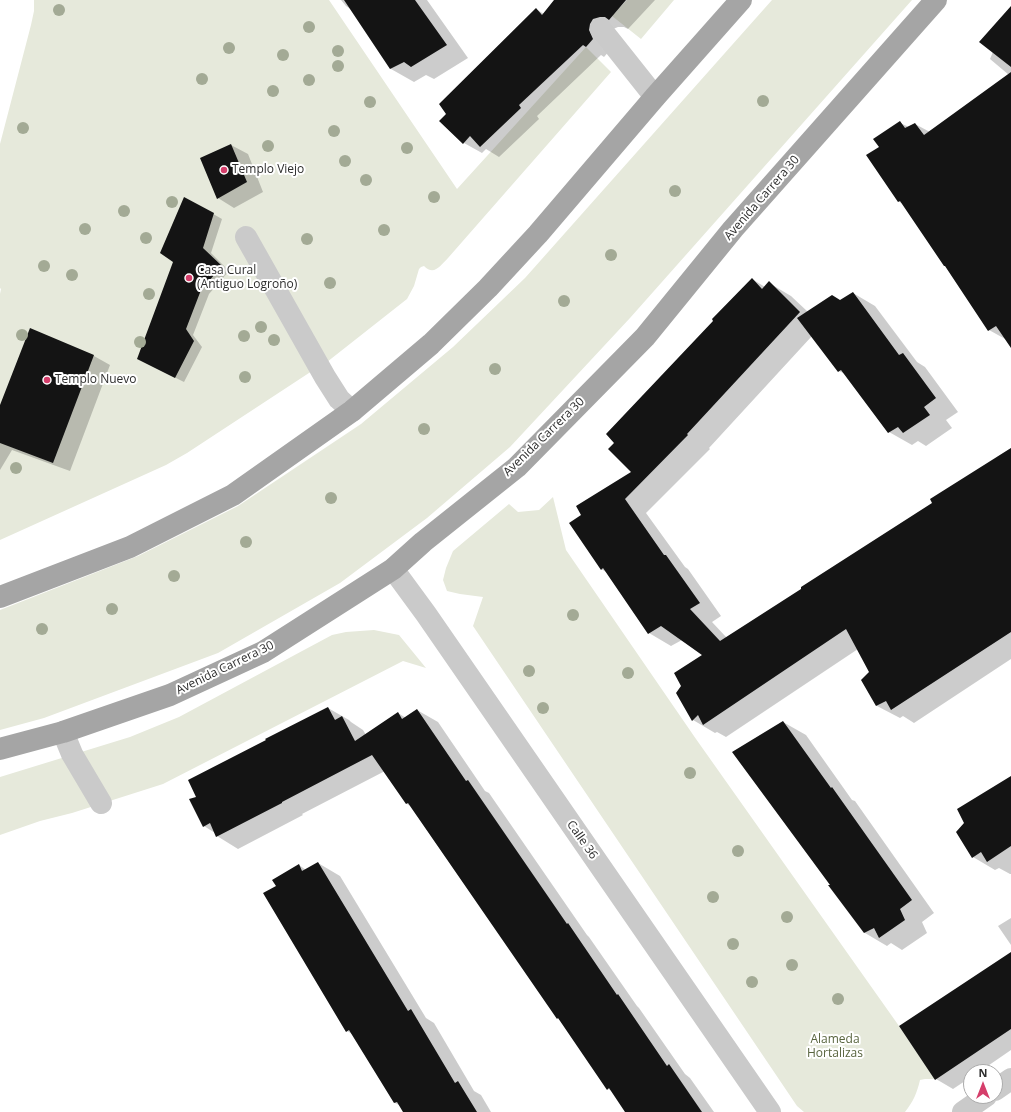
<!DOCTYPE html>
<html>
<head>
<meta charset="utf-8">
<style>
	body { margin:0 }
	#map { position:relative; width:1011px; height:1112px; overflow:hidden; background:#fff; font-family:"Open Sans",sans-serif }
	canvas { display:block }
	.north { position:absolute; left:963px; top:1064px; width:40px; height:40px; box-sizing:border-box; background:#fff; border:1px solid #ababab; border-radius:50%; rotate:0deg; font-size:11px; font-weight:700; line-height:16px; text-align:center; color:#2d2d2d }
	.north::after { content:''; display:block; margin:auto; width:14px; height:18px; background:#d53e6b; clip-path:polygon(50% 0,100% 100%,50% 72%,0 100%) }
</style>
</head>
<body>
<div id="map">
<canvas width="1011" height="1112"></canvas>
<div class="north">N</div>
</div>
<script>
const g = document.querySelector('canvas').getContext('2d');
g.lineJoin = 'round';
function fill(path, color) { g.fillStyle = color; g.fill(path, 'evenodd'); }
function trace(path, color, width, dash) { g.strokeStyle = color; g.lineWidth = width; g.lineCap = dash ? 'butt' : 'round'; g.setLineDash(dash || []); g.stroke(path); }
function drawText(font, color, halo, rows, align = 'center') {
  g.font = font + ' "Open Sans",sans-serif'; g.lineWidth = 4; g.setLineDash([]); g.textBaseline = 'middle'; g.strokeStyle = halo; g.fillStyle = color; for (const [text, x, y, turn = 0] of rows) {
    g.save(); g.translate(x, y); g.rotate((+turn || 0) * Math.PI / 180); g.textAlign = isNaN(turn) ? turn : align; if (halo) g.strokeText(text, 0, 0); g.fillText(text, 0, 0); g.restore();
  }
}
fill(new Path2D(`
	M 34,0 L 329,0 L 457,189 L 586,47 L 611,72 L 448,258 C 440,266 434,276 424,266 L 421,267 L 419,269 L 414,286 L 407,299 L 327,362 L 312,371 L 187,453 L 166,465 L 0,540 L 0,294 L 1,289 L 0,288 L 0,144 L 31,25 L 34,11 Z
	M 627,0 L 674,0 L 641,39 L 612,16 Z
	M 772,0 L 912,0 L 630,318 L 510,447 L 427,518 L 340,583 L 218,653 L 44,718 L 0,730 L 0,610 L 138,556 L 238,506 L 361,424 L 453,347 L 525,278 Z
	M 553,497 L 566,550 L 696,739 L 899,1026 L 935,1079 L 925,1079 L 920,1080 C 917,1093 913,1102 905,1112 L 804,1112 L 797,1106 L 473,626 L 483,597 L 460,594 L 447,591 L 443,580 L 446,568 L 453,551 L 509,504 L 518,512 L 539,510 Z
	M 374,630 L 399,635 L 426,668 L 403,661 L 163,784 L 72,813 L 40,821 L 0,835 L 0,777 L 130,737 L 179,717 L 332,635 L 346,632 Z`), '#e6e9db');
fill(new Path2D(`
	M 341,0 L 427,0 L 468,58 L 434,79 L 426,75 L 414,82 L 391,69 L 352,10 L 346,6 Z
	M 557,0 L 655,0 L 628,29 L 624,27 L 618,27 L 611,30 L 611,49 L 604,57 L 601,55 L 537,116 L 539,119 L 499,157 L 486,149 L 482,153 L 464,143 L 536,9 L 544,14 Z
	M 1011,8 L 1011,346 L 1007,340 L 989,330 L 903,204 L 898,201 L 880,147 L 900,123 L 909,127 L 915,124 L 930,132 L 1009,75 L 990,59 Z
	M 231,145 L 248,154 L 263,192 L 234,208 L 218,198 Z
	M 185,198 L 222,219 L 211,253 L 229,271 L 209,294 L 193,335 L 202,347 L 184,382 L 146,363 L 174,262 Z
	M 752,279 L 765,287 L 769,283 L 791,296 L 808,312 L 840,301 L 853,293 L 875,306 L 917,362 L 925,367 L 958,412 L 946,420 L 952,428 L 926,446 L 918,441 L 912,445 L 889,432 L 845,374 L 839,371 L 812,336 L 709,448 L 710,449 L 646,513 L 685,567 L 688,569 L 721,616 L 712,622 L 727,638 L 934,503 L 997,458 L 997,457 L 1011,448 L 1011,659 L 914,723 L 903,716 L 900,718 L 877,706 L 862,681 L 870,672 L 858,649 L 726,737 L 717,732 L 715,733 L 693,720 L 703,656 L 682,640 L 671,646 L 649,633 L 608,573 L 601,569 L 583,515 L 632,473 Z
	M 94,356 L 110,365 L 70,471 L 12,450 L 0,470 L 0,408 Z
	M 328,708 L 349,720 L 351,722 L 363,730 L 366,735 L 398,713 L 406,718 L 417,710 L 438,722 L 485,791 L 489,793 L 587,935 L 589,937 L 637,1006 L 639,1008 L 685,1074 L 690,1078 L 714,1112 L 626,1112 L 612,1091 L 608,1089 L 560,1020 L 558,1018 L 410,806 L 407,804 L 385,771 L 302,814 L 303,815 L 238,849 L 217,836 L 215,833 L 204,826 L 198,797 Z
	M 783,722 L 806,735 L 852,800 L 855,801 L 934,913 L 922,922 L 927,933 L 902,950 L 891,943 L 887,946 L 865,933 L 831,885 Z
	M 1011,777 L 1011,874 L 1010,874 L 999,868 L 995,870 L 973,857 Z
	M 318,863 L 340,876 L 426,1018 L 434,1023 L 474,1091 L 481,1095 L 491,1112 L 404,1112 L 401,1106 L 395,1103 L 354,1035 L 347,1031 L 278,886 L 299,865 L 306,870 Z
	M 1011,918 L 1011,945 L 998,926 Z
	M 1011,953 L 1011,1050 L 979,1072 L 971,1072 L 971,1077 L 953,1089 L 936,1079 Z`), '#0003');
fill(new Path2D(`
	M 344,0 L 415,0 L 447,45 L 411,67 L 404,62 L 390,69 Z
	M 554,0 L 626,0 L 609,20 L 605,17 L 600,17 L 593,19 L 590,24 L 589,30 L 593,39 L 586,47 L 583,45 L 519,105 L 521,108 L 480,147 L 470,136 L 463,144 L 439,121 L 446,114 L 439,104 L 536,8 L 542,15 Z
	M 1011,6 L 1011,67 L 979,42 Z
	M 1011,72 L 1011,348 L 996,326 L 988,331 L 945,266 L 944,266 L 900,201 L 898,202 L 866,155 L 879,147 L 873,139 L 900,121 L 905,128 L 915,123 L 924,135 Z
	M 231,144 L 247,182 L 217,199 L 200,158 Z
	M 184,197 L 214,213 L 203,248 L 222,266 L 201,290 L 186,329 L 194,341 L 175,378 L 137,359 L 173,262 L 160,253 Z
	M 752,278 L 762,289 L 769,281 L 800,312 L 687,434 L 688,435 L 625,499 L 664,555 L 666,555 L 700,603 L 690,609 L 720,641 L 801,589 L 801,587 L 932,503 L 930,499 L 1011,448 L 1011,632 L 891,710 L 886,701 L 876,706 L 861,680 L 869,672 L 846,629 L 703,725 L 698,715 L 692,721 L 676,693 L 681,686 L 674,673 L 702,655 L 661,626 L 648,634 L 603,568 L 601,570 L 569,523 L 581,515 L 576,506 L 631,472 L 608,449 L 614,443 L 606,434 L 713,321 L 712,319 Z
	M 853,292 L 899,355 L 903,353 L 936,398 L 924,407 L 930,415 L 903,433 L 898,427 L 888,433 L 841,370 L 838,372 L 797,318 L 832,295 L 840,300 Z
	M 30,328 L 94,355 L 53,463 L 0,443 L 0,405 Z
	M 328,707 L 335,720 L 342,716 L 355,741 L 398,712 L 402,719 L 417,709 L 466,781 L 468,780 L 567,924 L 568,923 L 617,995 L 618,994 L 667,1066 L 669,1064 L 702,1112 L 625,1112 L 609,1088 L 607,1090 L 558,1018 L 557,1019 L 408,803 L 406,804 L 372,755 L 282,802 L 282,803 L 216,837 L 210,823 L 203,827 L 189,799 L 196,797 L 188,780 L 266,740 L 265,739 Z
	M 783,721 L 831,788 L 832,787 L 912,900 L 900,909 L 905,920 L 879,938 L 874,928 L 864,933 L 828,885 L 830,885 L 732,752 Z
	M 1011,776 L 1011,846 L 987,862 L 981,852 L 972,858 L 956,832 L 964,823 L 957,809 Z
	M 318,862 L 408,1011 L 411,1009 L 455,1083 L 458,1081 L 477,1112 L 403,1112 L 397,1102 L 394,1103 L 349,1030 L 346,1032 L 263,893 L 276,886 L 272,880 L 299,864 L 302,871 Z
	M 1011,952 L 1011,1029 L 935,1080 L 899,1026 Z`), '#141414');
trace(new Path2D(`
	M 601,29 L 655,97
	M 246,237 L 325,377 L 339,399 L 352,411
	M 393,569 L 426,614 L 770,1112
	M 63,732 L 72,754 L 101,803
	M 995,1090 L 1011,1079
	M 963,1112 L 986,1096`), '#cacaca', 22);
trace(new Path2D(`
	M 0,597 L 130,547 L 233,495 L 352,411 L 431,344 L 488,288 L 538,234 L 655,97 L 741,0
	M 0,749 L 63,732 L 170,695 L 263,652 L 393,569 L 423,542 L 517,467 L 645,337 L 733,229 L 936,0`), '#a5a5a5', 22);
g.fillStyle = '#a3aa95';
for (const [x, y] of [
	[59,10],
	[309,27],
	[229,48],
	[338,51],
	[283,55],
	[338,66],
	[202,79],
	[309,80],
	[273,91],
	[763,101],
	[370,102],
	[23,128],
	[334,131],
	[268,146],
	[407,148],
	[345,161],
	[366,180],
	[675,191],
	[434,197],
	[172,202],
	[124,211],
	[85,229],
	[384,230],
	[146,238],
	[307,239],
	[611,255],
	[44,266],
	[72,275],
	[330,283],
	[149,294],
	[564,301],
	[261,327],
	[22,335],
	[244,336],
	[274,340],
	[140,342],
	[495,369],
	[245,377],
	[424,429],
	[16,468],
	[331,498],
	[246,542],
	[174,576],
	[112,609],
	[573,615],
	[42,629],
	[529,671],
	[628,673],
	[543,708],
	[690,773],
	[738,851],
	[713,897],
	[787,917],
	[733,944],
	[792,965],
	[752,982],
	[838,999]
]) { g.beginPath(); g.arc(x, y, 6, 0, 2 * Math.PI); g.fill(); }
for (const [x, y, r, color] of [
	[224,170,4,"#d53e6b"],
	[189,278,4,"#d53e6b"],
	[47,380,4,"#d53e6b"]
]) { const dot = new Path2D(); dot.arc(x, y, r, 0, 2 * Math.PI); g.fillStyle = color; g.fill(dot); trace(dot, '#fff', 1.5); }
drawText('12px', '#2d2d2d', '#fff', [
	["Templo Viejo",232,170],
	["Casa Cural",197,271],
	["(Antiguo Logroño)",197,285],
	["Templo Nuevo",55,380]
], 'left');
drawText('12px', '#2d2d2d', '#fff', [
	["Avenida Carrera 30",762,198,-49],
	["Avenida Carrera 30",544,437,-44],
	["Avenida Carrera 30",225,668,-26],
	["Calle 36",582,840,55]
]);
drawText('12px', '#58643e', '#fff', [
	["Alameda",835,1040],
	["Hortalizas",835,1054]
]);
</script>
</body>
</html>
